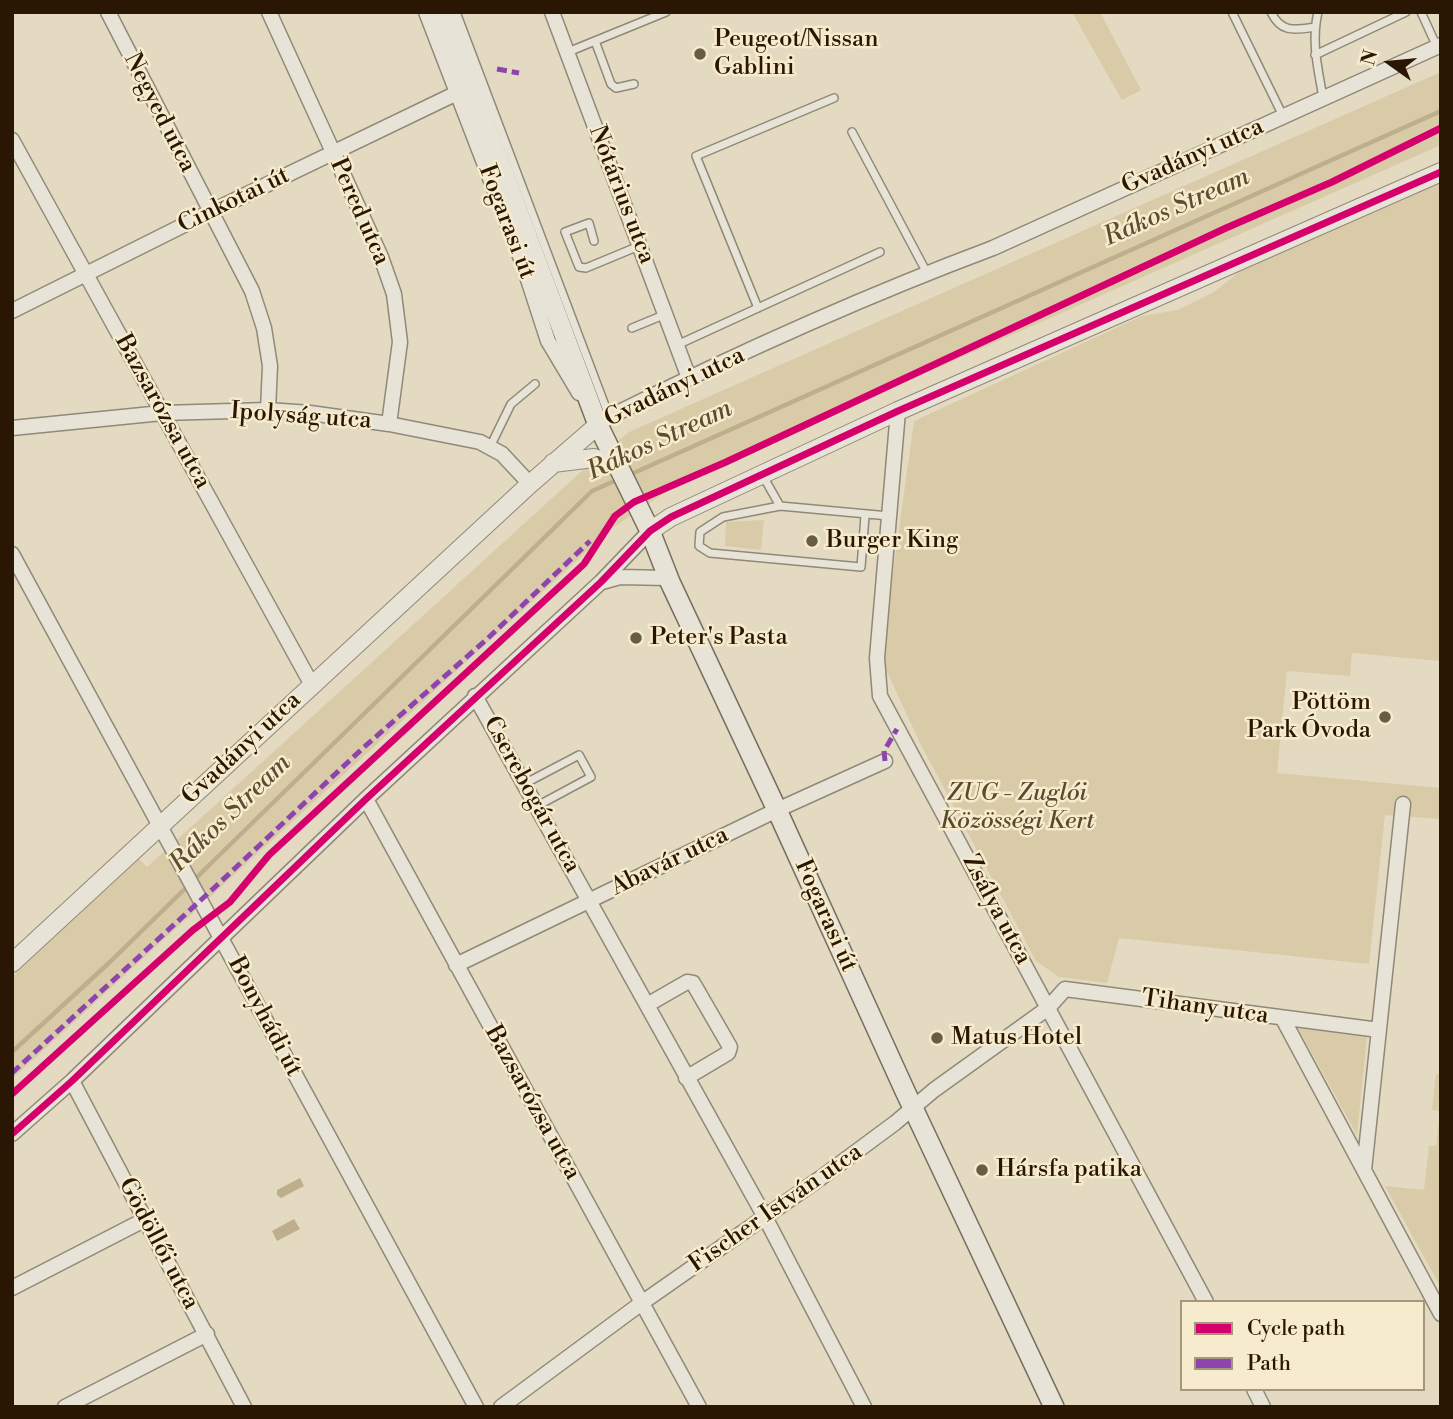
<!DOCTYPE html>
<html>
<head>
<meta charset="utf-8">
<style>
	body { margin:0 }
	#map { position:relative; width:1453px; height:1419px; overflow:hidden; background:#e3dac1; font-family:"Libre Bodoni",serif }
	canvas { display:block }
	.frame { position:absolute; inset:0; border:14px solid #291703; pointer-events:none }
	.legend { position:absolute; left:1180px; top:1300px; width:245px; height:91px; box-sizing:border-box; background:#f7ebcd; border:2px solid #a5967c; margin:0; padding:9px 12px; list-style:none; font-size:21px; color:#291703 }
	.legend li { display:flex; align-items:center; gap:14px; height:35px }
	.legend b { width:35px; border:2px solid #a5967c }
	.north { position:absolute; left:1355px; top:28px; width:70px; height:70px; -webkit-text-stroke:5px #f7ebcd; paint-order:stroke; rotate:285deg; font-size:19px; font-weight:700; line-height:28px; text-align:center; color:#291703 }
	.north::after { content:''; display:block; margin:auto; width:24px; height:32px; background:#291703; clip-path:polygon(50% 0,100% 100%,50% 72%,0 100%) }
</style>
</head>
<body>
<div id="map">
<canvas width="1453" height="1419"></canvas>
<div class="frame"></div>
<ul class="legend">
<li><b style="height:9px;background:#d6006c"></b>Cycle path</li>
<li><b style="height:9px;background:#8e44ad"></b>Path</li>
</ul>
<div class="north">N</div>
</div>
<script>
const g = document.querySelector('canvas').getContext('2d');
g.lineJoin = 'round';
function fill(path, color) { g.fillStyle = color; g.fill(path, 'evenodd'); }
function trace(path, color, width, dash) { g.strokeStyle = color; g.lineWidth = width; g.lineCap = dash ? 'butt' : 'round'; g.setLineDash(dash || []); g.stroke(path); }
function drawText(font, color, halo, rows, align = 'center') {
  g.font = font + ' "Libre Bodoni",serif'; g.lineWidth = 5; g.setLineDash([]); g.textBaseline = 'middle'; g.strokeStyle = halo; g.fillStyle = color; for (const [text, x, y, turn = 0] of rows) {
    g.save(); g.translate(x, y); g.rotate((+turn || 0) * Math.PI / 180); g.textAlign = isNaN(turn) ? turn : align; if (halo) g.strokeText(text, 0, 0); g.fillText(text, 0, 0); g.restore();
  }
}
fill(new Path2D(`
	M 1072,12 L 1100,12 L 1141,90 L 1122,100 Z
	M 1441,72 L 1441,145 L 682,481 L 611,529 L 12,1079 L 12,977 L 139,859 L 147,867 L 584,469 L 629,432 Z
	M 1441,181 L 1441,661 L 1352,653 L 1350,676 L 1287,671 L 1277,773 L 1441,788 L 1441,819 L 1385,815 L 1369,964 L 1119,938 L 1107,983 L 1059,977 L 1036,961 L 921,745 L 881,659 L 914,421 L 1142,316 L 1178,310 L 1214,292 L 1244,268 Z
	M 764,520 L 761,550 L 725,546 L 726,522 Z
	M 1298,1028 L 1367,1037 L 1357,1135 Z
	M 1436,1074 L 1441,1075 L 1441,1288 L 1385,1186 L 1424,1190 L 1429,1146 L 1436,1146 L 1440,1111 L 1432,1110 Z`), '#d9cba8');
fill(new Path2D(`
	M 300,1178 L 304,1186 L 281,1198 L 277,1195 L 277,1190 Z
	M 294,1219 L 300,1229 L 277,1241 L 272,1231 Z`), '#beaf8c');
trace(new Path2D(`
	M 627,476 L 1441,111
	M 12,1052 L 110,962 L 592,491 L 619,479`), '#beaf8c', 4.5);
const service = new Path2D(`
	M 456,12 L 609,416
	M 1232,12 L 1283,116
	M 1271,12 C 1281,33 1294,30 1315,27
	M 1318,12 C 1311,42 1318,68 1323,98
	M 1421,12 L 1437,47
	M 595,41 L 611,84 L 616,88 L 634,84
	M 568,52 L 666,12
	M 1315,55 L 1406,12
	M 852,132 L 927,273
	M 594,241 L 589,223 L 565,232 L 579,267 L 586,268 L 639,246
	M 758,308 L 696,156 L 834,98
	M 632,328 L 666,314
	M 677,345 L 880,252
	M 490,447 L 511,404 L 535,384
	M 763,476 L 780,506
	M 865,516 L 861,567 L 710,553 L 699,546 L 700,532 L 723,517 L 780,506 L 889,516
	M 524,784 L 579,755 L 591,777 L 537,806`);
const minor = new Path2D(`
	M 108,12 L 252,291 L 264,328 L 270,366 L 268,410
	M 269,12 L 381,257 L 394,294 L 400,342 L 389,424
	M 426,12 L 523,264 L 548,341 L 579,393
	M 552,12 L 689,378
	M 12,140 L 312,685
	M 12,311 L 210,212 L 457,93
	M 898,411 L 877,658 L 880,696 L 1206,1302
	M 595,420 L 598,425 L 609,417 C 734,355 862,297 993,248 L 1441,45
	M 12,428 L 162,413 L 268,410 L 310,413 L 389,424 L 480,442 L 502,454 L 530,484
	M 12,554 L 476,1407
	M 602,582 L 620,577 L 668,578
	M 475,696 L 766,1219 L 864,1407
	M 366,799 L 699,1407
	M 456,965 L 777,810 L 885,761
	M 647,1005 L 687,982 L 693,983 L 730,1047 L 728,1053 L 686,1078
	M 1283,1019 L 1441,1314
	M 72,1081 L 244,1407
	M 12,1134 L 72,1081 L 366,799 L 601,582 L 650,531
	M 1364,1170 L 1403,804
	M 12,1288 L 144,1220
	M 1254,1389 L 1263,1407
	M 65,1407 L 207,1334
	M 501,1407 L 643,1302 L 822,1177 L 895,1123 L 934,1090 L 1048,1008 L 1065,989 L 1379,1030`);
const tertiary = new Path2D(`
	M 553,463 L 594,458 L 619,467
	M 650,531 L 671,517 L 898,411 L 1441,172
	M 12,963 L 530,484 L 598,425`);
const secondary = new Path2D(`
	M 443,12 L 598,425 L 650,531 L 670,582 L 777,810 L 905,1091 L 1054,1407`);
trace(service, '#908978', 10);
trace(minor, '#908978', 17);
trace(tertiary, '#908978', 20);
trace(secondary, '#766e5f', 22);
trace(service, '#e8e3d7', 7);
trace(minor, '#e8e3d7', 14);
trace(tertiary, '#e8e3d7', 18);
trace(secondary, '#e8e3d7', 19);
trace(new Path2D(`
	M 497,69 L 519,73
	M 885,761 L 884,751 L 897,729
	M 12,1073 L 214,888 L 363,748 L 486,640 L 590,541`), '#8e44ad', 5, [10, 5]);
trace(new Path2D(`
	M 12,1094 L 193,930 L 230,902 L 269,855 L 584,564 L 615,516 L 634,502 L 726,462 L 1226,228 L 1332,182 L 1441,128
	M 12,1134 L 72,1081 L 366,799 L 601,582 L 650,531 L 671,517 L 898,411 L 1441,172`), '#d6006c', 7);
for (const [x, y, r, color] of [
	[700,54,7,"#6a5b46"],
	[812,541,7,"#6a5b46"],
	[636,638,7,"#6a5b46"],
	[1385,717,7,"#6a5b46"],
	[937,1038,7,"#6a5b46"],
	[982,1170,7,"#6a5b46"]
]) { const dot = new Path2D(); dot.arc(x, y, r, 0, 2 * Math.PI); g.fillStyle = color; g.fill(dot); trace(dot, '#f7ebcd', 2.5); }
drawText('24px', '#291703', '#f7ebcd', [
	["Peugeot/Nissan",714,40],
	["Gablini",714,68],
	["Burger King",826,541],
	["Peter's Pasta",650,638],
	["Pöttöm",1371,703,"right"],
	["Park Óvoda",1371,731,"right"],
	["Matus Hotel",951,1038],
	["Hársfa patika",996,1170]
], 'left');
drawText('24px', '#291703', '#f7ebcd', [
	["Negyed utca",159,113,63],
	["Gvadányi utca",1193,157,-24],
	["Nótárius utca",621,195,69],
	["Cinkotai út",234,201,-26],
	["Pered utca",359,212,66],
	["Fogarasi út",506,222,69],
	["Gvadányi utca",675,388,-26],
	["Bazsarózsa utca",162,412,61],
	["Ipolyság utca",301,417,4],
	["Gvadányi utca",242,749,-43],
	["Cserebogár utca",531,795,61],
	["Abavár utca",670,862,-26],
	["Zsálya utca",996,910,62],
	["Fogarasi út",825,916,66],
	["Tihany utca",1205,1008,8],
	["Bonyhádi út",264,1017,62],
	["Bazsarózsa utca",532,1103,61],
	["Fischer István utca",776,1209,-35],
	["Gödöllői utca",158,1244,62]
]);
drawText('italic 24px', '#5b492e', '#f7ebcd', [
	["ZUG - Zuglói",1017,794],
	["Közösségi Kert",1017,822]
]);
drawText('italic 26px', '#5e4c31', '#f7ebcd', [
	["Rákos Stream",1177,208,-24],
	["Rákos Stream",660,441,-25],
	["Rákos Stream",231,814,-44]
]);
</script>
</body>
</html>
